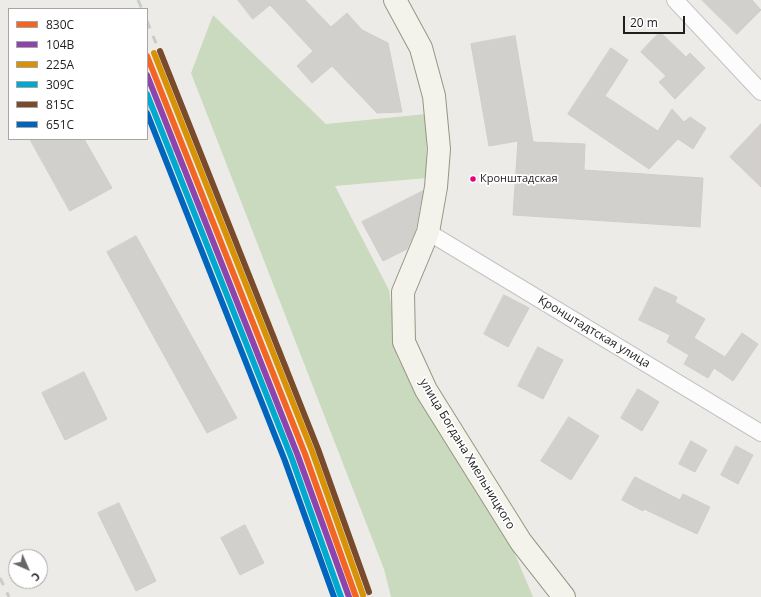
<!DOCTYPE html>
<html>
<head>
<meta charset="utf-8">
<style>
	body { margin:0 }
	#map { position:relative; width:761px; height:597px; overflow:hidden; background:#edebe8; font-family:"Open Sans",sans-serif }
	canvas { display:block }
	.legend { position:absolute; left:8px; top:8px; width:140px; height:132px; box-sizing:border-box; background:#fff; border:1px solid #a5a5a5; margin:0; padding:5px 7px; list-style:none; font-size:12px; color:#1f1f1f }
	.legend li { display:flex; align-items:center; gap:8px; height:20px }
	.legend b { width:20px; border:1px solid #a5a5a5 }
	.north { position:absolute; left:8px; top:549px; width:40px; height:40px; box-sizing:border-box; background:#fff; border:1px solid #a5a5a5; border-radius:50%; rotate:135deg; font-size:11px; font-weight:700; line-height:16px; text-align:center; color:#1f1f1f }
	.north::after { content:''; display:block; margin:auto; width:14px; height:18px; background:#676665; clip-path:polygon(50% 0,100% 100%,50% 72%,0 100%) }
	.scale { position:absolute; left:623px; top:16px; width:62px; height:18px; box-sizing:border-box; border:2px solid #1f1f1f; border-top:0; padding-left:5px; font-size:12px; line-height:14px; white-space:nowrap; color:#1f1f1f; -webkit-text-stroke:3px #fff; paint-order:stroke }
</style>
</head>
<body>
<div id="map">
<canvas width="761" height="597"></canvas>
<ul class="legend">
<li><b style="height:5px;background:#f26522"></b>830С</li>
<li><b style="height:5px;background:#8e44ad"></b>104В</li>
<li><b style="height:5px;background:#d79205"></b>225А</li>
<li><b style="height:5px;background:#00a9ce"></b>309С</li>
<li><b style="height:5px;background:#7a4b2a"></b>815С</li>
<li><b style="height:5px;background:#0065bd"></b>651С</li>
</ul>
<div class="north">С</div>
<div class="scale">20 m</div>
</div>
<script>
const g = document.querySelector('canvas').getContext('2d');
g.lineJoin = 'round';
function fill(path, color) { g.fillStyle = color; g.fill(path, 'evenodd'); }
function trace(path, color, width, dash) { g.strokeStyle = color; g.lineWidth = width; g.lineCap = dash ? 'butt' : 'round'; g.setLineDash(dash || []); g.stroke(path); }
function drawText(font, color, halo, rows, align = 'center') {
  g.font = font + ' "Open Sans",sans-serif'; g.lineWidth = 3.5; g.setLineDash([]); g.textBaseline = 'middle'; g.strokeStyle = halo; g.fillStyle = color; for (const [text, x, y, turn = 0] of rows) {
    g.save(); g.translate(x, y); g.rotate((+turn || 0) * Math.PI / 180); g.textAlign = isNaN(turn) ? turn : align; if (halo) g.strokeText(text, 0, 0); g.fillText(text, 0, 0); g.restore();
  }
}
fill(new Path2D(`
	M 213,15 L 326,124 L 426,114 L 427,178 L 335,186 L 389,290 L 398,359 L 512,547 L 533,597 L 391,597 L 384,569 L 191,73 Z`), '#cadabf');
const building = new Path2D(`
	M 238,0 L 305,0 L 331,27 L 347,13 L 362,30 L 388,43 L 402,112 L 377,113 L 332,66 L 312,83 L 297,66 L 313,51 L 270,5 L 253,19 Z
	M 702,0 L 752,0 L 761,10 L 737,34 Z
	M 660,32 L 686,57 L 690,53 L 705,68 L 675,99 L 659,82 L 666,76 L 641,52 Z
	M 515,36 L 533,142 L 585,144 L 584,170 L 703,178 L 700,227 L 513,215 L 518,141 L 489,146 L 471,44 Z
	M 611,48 L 628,60 L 605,96 L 658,131 L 672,109 L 684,122 L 690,117 L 706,128 L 693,149 L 678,139 L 649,169 L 568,114 Z
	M 761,124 L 761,187 L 730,157 Z
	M 30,139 L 84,139 L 112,188 L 70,211 Z
	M 423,191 L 415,231 L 407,249 L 383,261 L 362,222 Z
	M 136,236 L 237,418 L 207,433 L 107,252 Z
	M 655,287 L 677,297 L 675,302 L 705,319 L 694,338 L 725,357 L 742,333 L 758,344 L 733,381 L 714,368 L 708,378 L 684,364 L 689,355 L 667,342 L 670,335 L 639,320 Z
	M 504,295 L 529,308 L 508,347 L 484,334 Z
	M 538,347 L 563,360 L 543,399 L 518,386 Z
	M 84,372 L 107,419 L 65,440 L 42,393 Z
	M 638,389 L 659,402 L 642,431 L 621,418 Z
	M 569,417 L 599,436 L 571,480 L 541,461 Z
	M 691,441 L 707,450 L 695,472 L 679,464 Z
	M 736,446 L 753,455 L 738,484 L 721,475 Z
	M 635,477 L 680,500 L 683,494 L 710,507 L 697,534 L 644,509 L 643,511 L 622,500 Z
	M 119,503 L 156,581 L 136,591 L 98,513 Z
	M 245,525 L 264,563 L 240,575 L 221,538 Z`);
fill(building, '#d2d0cd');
trace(building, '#d0cdc9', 1);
const minor = new Path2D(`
	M 675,0 L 761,92
	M 428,232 L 761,433`);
const secondary = new Path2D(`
	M 395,0 L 421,48 L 434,96 L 439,149 L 436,187 L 428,232 L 403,292 L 404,342 L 426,390 L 521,542 L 564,597`);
trace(minor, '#c4c3c2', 18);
trace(secondary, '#969681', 24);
trace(minor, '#fcfcfc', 16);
trace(secondary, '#f3f3eb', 22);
trace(new Path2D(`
	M 138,0 L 142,9
	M 147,21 L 287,366 L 369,597
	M 147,103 L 223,245
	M 0,578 L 9,597`), '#cbcbca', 3, [8, 8]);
trace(new Path2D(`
	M 147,56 L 305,454 L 356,597`), '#f26522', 6);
trace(new Path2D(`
	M 147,75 L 298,456 L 349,597`), '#8e44ad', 6);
trace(new Path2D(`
	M 154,53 L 312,451 L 363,595`), '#d79205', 6);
trace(new Path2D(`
	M 147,94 L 292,459 L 341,597`), '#00a9ce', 6);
trace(new Path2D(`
	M 160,51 L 318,449 L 369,592`), '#7a4b2a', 6);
trace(new Path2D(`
	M 147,113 L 285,461 L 334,597`), '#0065bd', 6);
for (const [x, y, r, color] of [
	[473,179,3.5,"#e5007d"]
]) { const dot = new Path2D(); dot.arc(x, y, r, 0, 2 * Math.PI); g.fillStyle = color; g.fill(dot); trace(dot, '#fff', 1.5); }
drawText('11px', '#1f1f1f', '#fff', [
	["Кронштадская",480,179]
], 'left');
drawText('12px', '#1f1f1f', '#fff', [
	["Кронштадтская улица",594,332,31],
	["улица Богдана Хмельницкого",467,454,59]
]);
</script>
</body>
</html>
